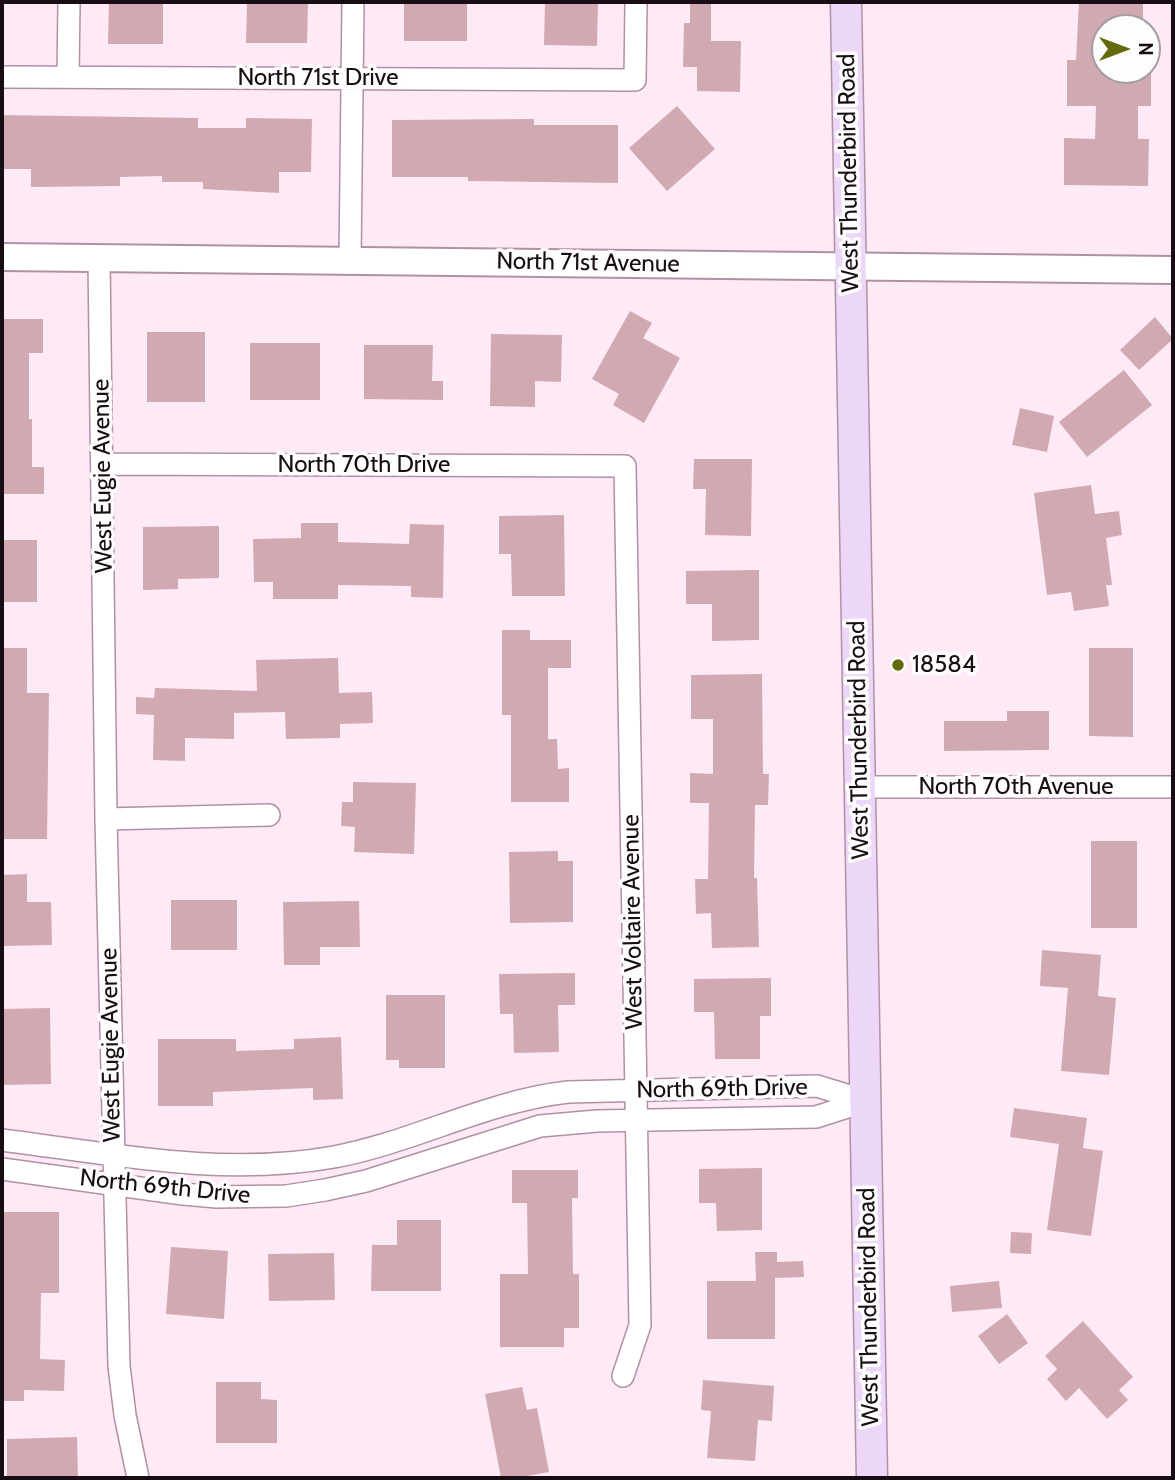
<!DOCTYPE html>
<html>
<head>
<meta charset="utf-8">
<style>
	body { margin:0 }
	#map { position:relative; width:1175px; height:1480px; overflow:hidden; background:#fee9f6; font-family:Cabin,sans-serif }
	canvas { display:block }
	.frame { position:absolute; inset:0; border:4px solid #180d14; pointer-events:none }
	.north { position:absolute; left:1091px; top:14px; width:70px; height:70px; box-sizing:border-box; background:#fdfdfd; border:2px solid #a19da0; border-radius:50%; rotate:90deg; font-size:19px; font-weight:700; line-height:28px; text-align:center; color:#180d14 }
	.north::after { content:''; display:block; margin:auto; width:24px; height:32px; background:#646a0c; clip-path:polygon(50% 0,100% 100%,50% 72%,0 100%) }
</style>
</head>
<body>
<div id="map">
<canvas width="1175" height="1480"></canvas>
<div class="frame"></div>
<div class="north">N</div>
</div>
<script>
const g = document.querySelector('canvas').getContext('2d');
g.lineJoin = 'round';
function fill(path, color) { g.fillStyle = color; g.fill(path, 'evenodd'); }
function trace(path, color, width, dash) { g.strokeStyle = color; g.lineWidth = width; g.lineCap = dash ? 'butt' : 'round'; g.setLineDash(dash || []); g.stroke(path); }
function drawText(font, color, halo, rows, align = 'center') {
  g.font = font + ' Cabin,sans-serif'; g.lineWidth = 7; g.setLineDash([]); g.textBaseline = 'middle'; g.strokeStyle = halo; g.fillStyle = color; for (const [text, x, y, turn = 0] of rows) {
    g.save(); g.translate(x, y); g.rotate((+turn || 0) * Math.PI / 180); g.textAlign = isNaN(turn) ? turn : align; if (halo) g.strokeText(text, 0, 0); g.fillText(text, 0, 0); g.restore();
  }
}
fill(new Path2D(`
	M 109,2 L 163,2 L 163,44 L 108,44 Z
	M 247,2 L 308,2 L 307,43 L 246,43 Z
	M 404,2 L 467,2 L 467,41 L 404,41 Z
	M 545,2 L 598,2 L 597,46 L 544,45 Z
	M 690,2 L 711,2 L 711,41 L 741,41 L 740,92 L 697,91 L 697,67 L 683,67 L 684,23 L 690,23 Z
	M 1079,2 L 1143,2 L 1143,21 L 1105,21 L 1105,70 L 1151,70 L 1151,106 L 1138,106 L 1138,139 L 1149,139 L 1148,186 L 1064,185 L 1064,138 L 1095,139 L 1096,106 L 1067,106 L 1067,60 L 1076,60 Z
	M 677,106 L 715,149 L 667,191 L 629,148 Z
	M 2,115 L 198,118 L 198,128 L 246,128 L 246,118 L 312,119 L 311,172 L 279,172 L 279,193 L 203,189 L 203,182 L 162,182 L 162,176 L 120,177 L 120,186 L 31,187 L 31,169 L 2,169 Z
	M 534,119 L 534,125 L 618,125 L 618,183 L 468,181 L 468,177 L 392,177 L 392,120 Z
	M 630,311 L 652,323 L 643,338 L 680,358 L 644,423 L 613,405 L 619,394 L 592,379 Z
	M 1155,317 L 1173,339 L 1139,370 L 1120,350 Z
	M 2,319 L 43,319 L 43,353 L 29,353 L 29,419 L 32,419 L 32,467 L 44,467 L 44,494 L 2,494 Z
	M 147,332 L 205,332 L 205,402 L 147,402 Z
	M 491,334 L 562,335 L 561,382 L 535,381 L 535,407 L 490,406 Z
	M 250,343 L 320,343 L 320,400 L 250,400 Z
	M 364,345 L 433,345 L 432,381 L 443,381 L 443,400 L 364,399 Z
	M 1124,370 L 1152,405 L 1087,457 L 1059,422 Z
	M 1020,408 L 1054,416 L 1047,452 L 1012,445 Z
	M 694,459 L 752,459 L 751,536 L 705,535 L 706,489 L 693,489 Z
	M 1091,485 L 1095,514 L 1119,511 L 1122,535 L 1106,538 L 1112,585 L 1106,585 L 1109,606 L 1074,611 L 1071,592 L 1047,595 L 1034,493 Z
	M 564,515 L 565,596 L 512,596 L 511,554 L 499,554 L 499,516 Z
	M 301,523 L 338,523 L 338,542 L 409,544 L 410,524 L 444,525 L 443,598 L 411,597 L 411,586 L 338,585 L 338,599 L 273,599 L 273,582 L 254,582 L 253,539 L 301,538 Z
	M 219,526 L 219,578 L 178,579 L 178,589 L 143,590 L 143,527 Z
	M 2,540 L 37,540 L 37,602 L 2,602 Z
	M 759,570 L 759,640 L 712,641 L 712,604 L 686,604 L 686,571 Z
	M 502,630 L 530,630 L 530,640 L 571,640 L 571,668 L 548,668 L 548,739 L 557,739 L 558,769 L 569,768 L 569,802 L 511,802 L 511,715 L 502,715 Z
	M 2,648 L 27,648 L 27,693 L 49,693 L 47,839 L 2,839 Z
	M 1089,648 L 1133,648 L 1133,737 L 1089,736 Z
	M 338,658 L 339,693 L 372,692 L 373,723 L 340,724 L 340,738 L 286,739 L 285,712 L 234,713 L 234,739 L 185,738 L 185,761 L 153,760 L 154,715 L 136,714 L 136,697 L 154,698 L 155,688 L 257,691 L 256,660 Z
	M 762,674 L 763,774 L 769,774 L 768,805 L 755,805 L 754,878 L 757,878 L 759,947 L 712,948 L 711,913 L 696,914 L 695,879 L 708,879 L 709,803 L 690,803 L 690,773 L 713,774 L 713,719 L 691,719 L 691,675 Z
	M 1007,711 L 1049,711 L 1049,750 L 944,751 L 944,721 L 1007,721 Z
	M 353,782 L 416,783 L 414,854 L 354,852 L 355,827 L 341,826 L 342,802 L 353,802 Z
	M 1091,841 L 1137,841 L 1137,928 L 1091,928 Z
	M 558,851 L 558,861 L 573,861 L 573,922 L 510,923 L 509,852 Z
	M 27,874 L 27,902 L 51,902 L 52,945 L 2,946 L 2,875 Z
	M 171,900 L 237,900 L 237,950 L 171,950 Z
	M 359,901 L 360,947 L 320,947 L 320,965 L 284,965 L 283,902 Z
	M 1042,950 L 1101,955 L 1098,996 L 1116,998 L 1109,1075 L 1061,1071 L 1068,988 L 1040,986 Z
	M 575,973 L 575,1005 L 558,1005 L 559,1052 L 514,1053 L 513,1014 L 500,1014 L 499,974 Z
	M 771,978 L 771,1016 L 760,1016 L 760,1059 L 715,1059 L 714,1012 L 694,1012 L 694,979 Z
	M 386,995 L 445,995 L 445,1068 L 399,1068 L 399,1060 L 386,1060 Z
	M 50,1008 L 51,1084 L 3,1085 L 2,1009 Z
	M 341,1037 L 343,1099 L 313,1100 L 313,1088 L 213,1092 L 213,1106 L 158,1106 L 158,1039 L 236,1039 L 236,1051 L 294,1049 L 294,1039 Z
	M 1014,1108 L 1087,1118 L 1083,1148 L 1103,1151 L 1091,1236 L 1047,1230 L 1059,1144 L 1010,1137 Z
	M 762,1168 L 762,1230 L 717,1231 L 716,1203 L 699,1203 L 699,1169 Z
	M 512,1170 L 578,1170 L 578,1198 L 572,1198 L 573,1274 L 579,1274 L 579,1328 L 564,1328 L 564,1347 L 500,1347 L 500,1274 L 528,1274 L 527,1203 L 512,1203 Z
	M 2,1212 L 59,1212 L 59,1293 L 41,1293 L 40,1359 L 65,1360 L 64,1391 L 24,1390 L 24,1401 L 2,1401 Z
	M 397,1220 L 441,1220 L 441,1291 L 371,1291 L 372,1245 L 397,1245 Z
	M 1011,1232 L 1032,1233 L 1031,1254 L 1010,1253 Z
	M 171,1247 L 228,1251 L 224,1319 L 166,1314 Z
	M 755,1252 L 777,1252 L 777,1262 L 803,1261 L 804,1277 L 775,1278 L 775,1339 L 707,1339 L 707,1281 L 756,1281 Z
	M 334,1253 L 335,1300 L 269,1301 L 268,1254 Z
	M 999,1281 L 1002,1308 L 952,1312 L 950,1286 Z
	M 1007,1314 L 1028,1343 L 999,1364 L 978,1336 Z
	M 1083,1321 L 1133,1377 L 1119,1390 L 1128,1400 L 1107,1419 L 1079,1388 L 1066,1401 L 1047,1379 L 1057,1369 L 1045,1356 Z
	M 703,1380 L 774,1386 L 772,1421 L 758,1420 L 755,1461 L 707,1458 L 711,1411 L 701,1410 Z
	M 216,1382 L 261,1382 L 261,1399 L 277,1400 L 277,1443 L 216,1443 Z
	M 522,1387 L 527,1410 L 537,1408 L 549,1472 L 517,1478 L 501,1478 L 485,1394 Z
	M 77,1437 L 78,1478 L 7,1478 L 7,1439 Z`), '#d1aab1');
const minor = new Path2D(`
	M 2,77 L 635,80 L 636,2
	M 68,77 L 69,2
	M 99,258 L 106,819 L 119,1366 L 125,1415 L 138,1478
	M 350,260 L 353,2
	M 103,464 L 625,466 L 640,1325 L 623,1376
	M 859,787 L 1173,787
	M 106,819 L 269,815
	M 2,1140 C 113,1154 222,1177 334,1157 C 414,1142 487,1101 568,1092 L 817,1086 L 866,1101
	M 2,1169 L 183,1194 L 217,1197 L 286,1196 L 325,1190 L 366,1181 L 540,1126 L 597,1121 L 816,1117 L 866,1101`);
const tertiary = new Path2D(`
	M 2,257 L 1173,270`);
const secondary = new Path2D(`
	M 846,2 L 872,1478`);
trace(minor, '#b091a4', 24);
trace(tertiary, '#b091a4', 30);
trace(secondary, '#b091a4', 33);
trace(minor, '#fff', 21);
trace(tertiary, '#fff', 26);
trace(secondary, '#edd7f8', 30);
for (const [x, y, r, color] of [
	[898,665,7,"#646a0c"]
]) { const dot = new Path2D(); dot.arc(x, y, r, 0, 2 * Math.PI); g.fillStyle = color; g.fill(dot); trace(dot, '#fdfdfd', 2.5); }
drawText('24px', '#180d14', '#fdfdfd', [
	["North 71st Drive",318,78],
	["West Thunderbird Road",849,173,-91],
	["North 71st Avenue",588,263,1],
	["North 70th Drive",364,465],
	["West Eugie Avenue",103,476,-91],
	["West Thunderbird Road",859,740,-91],
	["North 70th Avenue",1016,787],
	["West Voltaire Avenue",633,922,-91],
	["West Eugie Avenue",111,1045,-91],
	["North 69th Drive",722,1089,-1],
	["North 69th Drive",165,1187,6],
	["West Thunderbird Road",869,1307,-91]
]);
drawText('24px', '#180d14', '#fdfdfd', [
	["18584",912,665]
], 'left');
</script>
</body>
</html>
